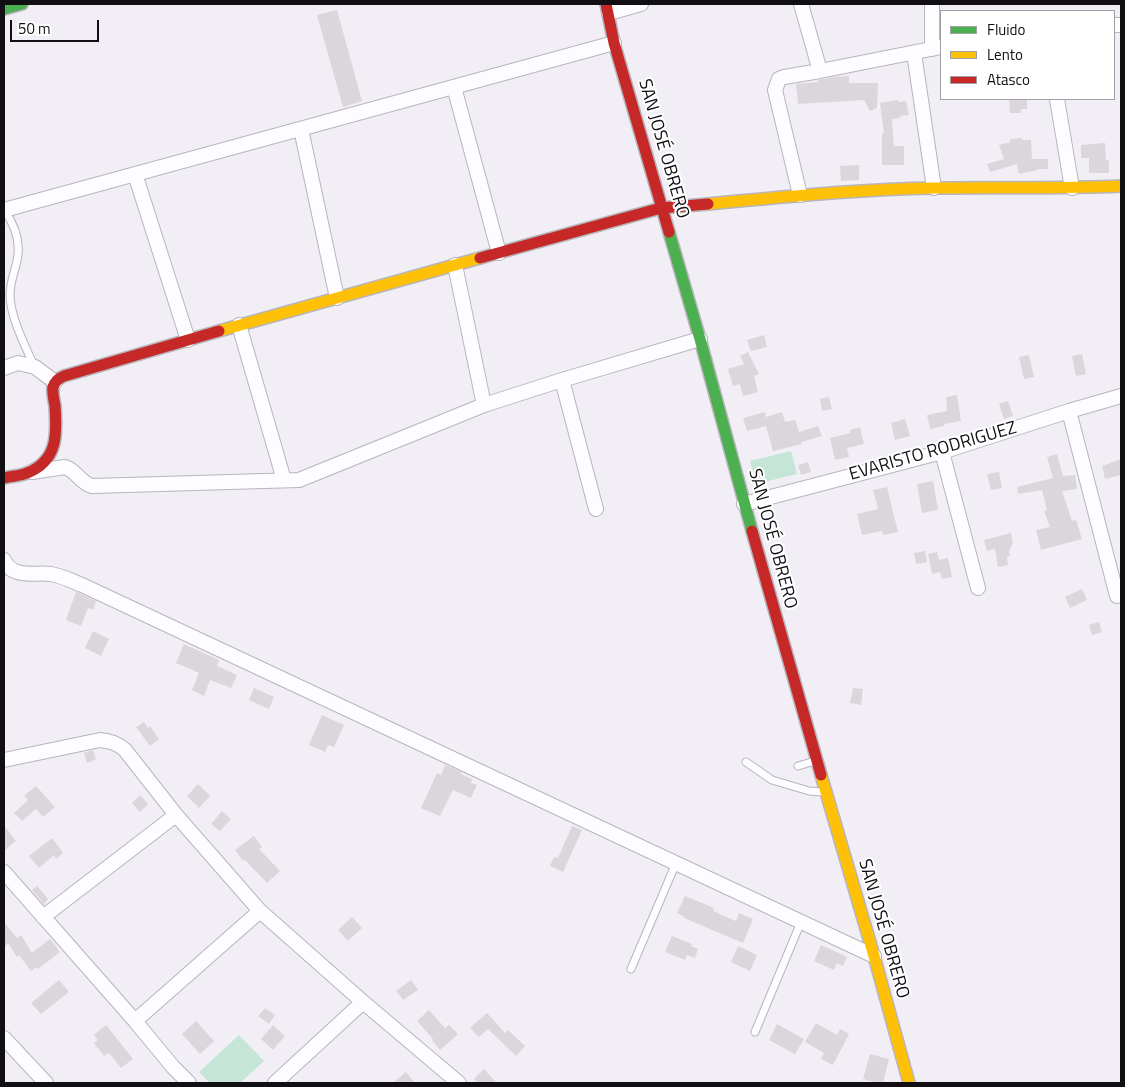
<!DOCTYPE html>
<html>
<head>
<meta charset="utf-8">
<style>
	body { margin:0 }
	#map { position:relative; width:1125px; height:1087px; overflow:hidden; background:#f2eef6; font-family:"Titillium Web",sans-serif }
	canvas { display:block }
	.frame { position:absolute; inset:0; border:5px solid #120f14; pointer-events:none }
	.legend { position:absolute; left:940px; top:10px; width:175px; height:90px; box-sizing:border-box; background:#fff; border:1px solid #a09fa1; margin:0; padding:6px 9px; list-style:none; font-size:15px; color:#120f14 }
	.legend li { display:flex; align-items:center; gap:10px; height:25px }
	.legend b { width:25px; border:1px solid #a09fa1 }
	.scale { position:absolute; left:10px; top:20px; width:89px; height:22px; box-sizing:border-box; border:2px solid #120f14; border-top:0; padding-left:6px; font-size:15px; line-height:18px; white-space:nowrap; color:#120f14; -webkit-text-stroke:4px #fff; paint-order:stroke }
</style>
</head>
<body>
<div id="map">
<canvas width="1125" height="1087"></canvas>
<div class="frame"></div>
<ul class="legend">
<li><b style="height:6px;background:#4caf50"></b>Fluido</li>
<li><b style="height:6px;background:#ffc107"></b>Lento</li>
<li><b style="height:6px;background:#c62828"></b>Atasco</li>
</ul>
<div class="scale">50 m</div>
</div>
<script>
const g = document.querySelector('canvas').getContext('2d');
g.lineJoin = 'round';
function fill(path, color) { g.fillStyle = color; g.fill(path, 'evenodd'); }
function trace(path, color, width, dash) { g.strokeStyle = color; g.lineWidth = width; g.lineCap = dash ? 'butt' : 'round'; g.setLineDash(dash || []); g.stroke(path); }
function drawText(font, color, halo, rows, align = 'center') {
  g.font = font + ' "Titillium Web",sans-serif'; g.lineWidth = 4; g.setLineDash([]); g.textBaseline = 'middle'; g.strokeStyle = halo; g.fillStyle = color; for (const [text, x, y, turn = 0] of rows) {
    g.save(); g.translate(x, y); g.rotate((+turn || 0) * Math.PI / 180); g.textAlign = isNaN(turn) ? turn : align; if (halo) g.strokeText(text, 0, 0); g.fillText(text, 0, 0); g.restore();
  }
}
fill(new Path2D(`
	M 791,451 L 797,474 L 756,484 L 750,461 Z
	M 239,1035 L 264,1061 L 240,1083 L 210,1083 L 199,1072 Z`), '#c5e5d7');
fill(new Path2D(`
	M 337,10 L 362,101 L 343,107 L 317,15 Z
	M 849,76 L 849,83 L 878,83 L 877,108 L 870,111 L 864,100 L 798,104 L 796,84 L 818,82 L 818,80 L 834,77 Z
	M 1009,99 L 1027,99 L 1027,109 L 1021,109 L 1021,113 L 1010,113 Z
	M 898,100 L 898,102 L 906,101 L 909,115 L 900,116 L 900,118 L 892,119 L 894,146 L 904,146 L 904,165 L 882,165 L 882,133 L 884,133 L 880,103 Z
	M 1022,138 L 1022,140 L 1031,140 L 1032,159 L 1048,159 L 1048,169 L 1038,169 L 1038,170 L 1019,174 L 1017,164 L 990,172 L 987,164 L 1004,159 L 999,145 L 1010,142 L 1010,139 Z
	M 1105,143 L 1106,160 L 1109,160 L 1109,173 L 1089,173 L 1089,158 L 1081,158 L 1081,145 Z
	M 859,165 L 859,180 L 841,181 L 840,166 Z
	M 764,335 L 767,347 L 751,351 L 747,340 Z
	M 748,352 L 759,374 L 754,376 L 758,392 L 743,396 L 740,384 L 733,386 L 728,369 L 744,364 L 740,356 Z
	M 1082,354 L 1086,374 L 1076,376 L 1072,356 Z
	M 1029,355 L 1034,377 L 1024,379 L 1019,357 Z
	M 957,395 L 961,421 L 944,424 L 944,426 L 930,429 L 927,415 L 947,411 L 946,397 Z
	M 829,397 L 832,409 L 822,411 L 820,399 Z
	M 1008,401 L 1013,416 L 1004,419 L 999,404 Z
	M 765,412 L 766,417 L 782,412 L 785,422 L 795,420 L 799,432 L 818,426 L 822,436 L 801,442 L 802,444 L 773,451 L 766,426 L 747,431 L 743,418 Z
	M 905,419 L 910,436 L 895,440 L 891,423 Z
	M 860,427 L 864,444 L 847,448 L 849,457 L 835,460 L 830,438 L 850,433 L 850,430 Z
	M 1057,454 L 1063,476 L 1075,475 L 1077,489 L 1062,491 L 1072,521 L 1076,520 L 1082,539 L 1041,550 L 1036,530 L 1050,527 L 1044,511 L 1047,510 L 1042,490 L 1018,494 L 1017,487 L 1053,478 L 1047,457 Z
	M 1121,459 L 1121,475 L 1105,479 L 1102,466 Z
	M 808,462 L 811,472 L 801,475 L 798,465 Z
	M 999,472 L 1002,488 L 991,490 L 987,474 Z
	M 933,481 L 938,510 L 922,513 L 917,484 Z
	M 887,487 L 898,532 L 883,535 L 882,531 L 862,535 L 857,514 L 878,509 L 873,490 Z
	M 1011,533 L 1013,543 L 1009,551 L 1010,556 L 1007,557 L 1008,565 L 998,567 L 995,549 L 987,551 L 984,540 Z
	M 925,551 L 927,562 L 916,564 L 914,553 Z
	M 937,552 L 939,560 L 948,558 L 952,577 L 942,579 L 940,572 L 932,574 L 928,554 Z
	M 1082,589 L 1087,600 L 1070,608 L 1065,597 Z
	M 76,592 L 96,601 L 93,610 L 88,608 L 81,626 L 66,620 Z
	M 1099,622 L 1102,632 L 1092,635 L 1089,625 Z
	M 93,631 L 109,639 L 101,656 L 85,648 Z
	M 184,644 L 219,660 L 217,666 L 237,675 L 231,688 L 210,680 L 204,696 L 192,690 L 199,673 L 176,663 Z
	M 254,688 L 274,697 L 269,709 L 249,700 Z
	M 853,688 L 863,689 L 861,705 L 850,703 Z
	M 322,715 L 344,725 L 334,747 L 328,745 L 325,752 L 309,745 Z
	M 144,722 L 148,728 L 150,726 L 159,739 L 150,746 L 136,727 Z
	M 93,750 L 96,759 L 87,763 L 84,753 Z
	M 445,765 L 462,772 L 461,774 L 472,779 L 471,783 L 477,785 L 471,798 L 453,790 L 440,816 L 421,808 L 437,773 L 441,775 Z
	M 198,784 L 210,796 L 199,808 L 187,796 Z
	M 36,786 L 55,807 L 43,817 L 36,809 L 22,821 L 14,813 L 28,800 L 24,796 Z
	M 140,795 L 148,804 L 140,812 L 132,803 Z
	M 222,811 L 231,819 L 220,831 L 211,824 Z
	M 4,825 L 16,841 L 4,851 Z
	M 572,826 L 582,830 L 563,872 L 550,866 L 554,857 L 558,858 Z
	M 254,836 L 262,847 L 259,849 L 280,871 L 267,883 L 245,860 L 243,861 L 235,850 Z
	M 52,838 L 63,853 L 56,859 L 54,855 L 39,868 L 29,856 Z
	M 37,886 L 48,899 L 44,904 L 32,890 Z
	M 685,896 L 714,908 L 713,911 L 736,921 L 739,913 L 753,919 L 743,943 L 684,918 L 685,917 L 677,913 Z
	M 352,917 L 362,928 L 348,941 L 338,930 Z
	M 4,922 L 17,938 L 21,935 L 32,953 L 50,939 L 60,952 L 38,969 L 36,967 L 31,971 L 19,955 L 17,957 L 8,943 L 4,947 Z
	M 672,936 L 692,944 L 691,946 L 698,949 L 695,958 L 687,955 L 685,960 L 665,952 Z
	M 821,945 L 847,957 L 843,966 L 837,963 L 834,970 L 814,961 Z
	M 738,946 L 757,955 L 750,971 L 731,962 Z
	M 59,980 L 69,992 L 41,1014 L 31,1003 Z
	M 411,980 L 418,990 L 403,1000 L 396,991 Z
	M 265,1008 L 275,1015 L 269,1024 L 258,1016 Z
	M 429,1010 L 445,1028 L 449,1025 L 458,1034 L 440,1050 L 432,1040 L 433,1039 L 417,1021 Z
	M 487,1013 L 505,1033 L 508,1030 L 525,1046 L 516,1056 L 488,1029 L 479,1037 L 470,1028 Z
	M 196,1021 L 214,1041 L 200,1054 L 182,1034 Z
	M 816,1023 L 837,1035 L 840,1029 L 849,1034 L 833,1065 L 821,1059 L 824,1053 L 805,1042 Z
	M 777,1024 L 804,1039 L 795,1054 L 769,1040 Z
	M 106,1025 L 133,1059 L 121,1068 L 109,1053 L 104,1056 L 94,1043 L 98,1040 L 94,1035 Z
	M 273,1025 L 285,1036 L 273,1050 L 261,1039 Z
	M 870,1054 L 889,1059 L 883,1083 L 878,1083 L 863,1079 Z
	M 484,1069 L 497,1083 L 478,1083 L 474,1079 Z
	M 406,1072 L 415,1083 L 393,1083 Z`), '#dbd6db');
const lane = new Path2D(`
	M 4,210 C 15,225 21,243 17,261 C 14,274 10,282 10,296 C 11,319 25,345 34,366
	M 746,762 L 772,780 L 809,791 L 822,792
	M 798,766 L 815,761
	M 631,969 L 676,863
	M 755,1032 L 801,922`);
const street = new Path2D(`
	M 801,4 L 820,71
	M 932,4 L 932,49
	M 609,13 L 641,4
	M 1114,25 L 1121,25
	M 914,53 L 934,188
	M 454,87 L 499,253
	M 1057,99 L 1072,188
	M 301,129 L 337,298
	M 135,174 L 188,340
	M 800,195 L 775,90 L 779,79 L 784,77 L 820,71 L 941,47
	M 4,210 L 614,43
	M 455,265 L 484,405
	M 239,325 L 284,480
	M 4,368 L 18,363 L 35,367 L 55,382
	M 562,380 L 596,509
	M 1069,411 L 1117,596
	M 942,452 L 978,588
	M 32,472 L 65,467 C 76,470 80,483 92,486 L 299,480 L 484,405 L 562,380 L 700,339
	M 744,504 L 942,452 L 1069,411 L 1121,396
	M 4,560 C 12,579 35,572 51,574 C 62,576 72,581 82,585 L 874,956
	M 4,760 L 100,740 C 110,741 117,743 125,750 L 176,815 L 260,911 L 363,1002 L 459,1083
	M 4,872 L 135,1021 L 173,1067 L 189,1083
	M 43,917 L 176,815
	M 135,1021 L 260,911
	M 4,1038 L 46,1083
	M 275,1083 L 363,1002`);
const fast = new Path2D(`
	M 4,9 L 22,4
	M 669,232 L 700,339 L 752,531`);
const slow = new Path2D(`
	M 708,204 C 783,197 859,189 935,188 C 997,187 1059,189 1121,186
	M 219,331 L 480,258
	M 821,775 L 874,956 L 909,1083`);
const jam = new Path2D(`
	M 606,4 L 614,43 L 669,232
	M 480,258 L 661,208 L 708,204
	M 4,478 C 12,476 20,476 27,473 C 58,461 57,434 55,406 C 54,400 52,393 53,387 C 55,381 59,378 64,376 L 219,331
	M 752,531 L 821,775`);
trace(lane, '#b8b5bb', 9);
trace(street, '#b8b5bb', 16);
trace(fast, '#b8b5bb', 14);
trace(slow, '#b8b5bb', 14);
trace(jam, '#b8b5bb', 14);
trace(lane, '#fdfcfe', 7);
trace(street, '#fdfcfe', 14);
trace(fast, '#4caf50', 11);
trace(slow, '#ffc107', 11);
trace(jam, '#c62828', 11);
drawText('18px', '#120f14', '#fff', [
	["SAN JOSÉ OBRERO",663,149,74],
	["EVARISTO RODRIGUEZ",933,452,-16],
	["SAN JOSÉ OBRERO",772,539,75],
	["SAN JOSÉ OBRERO",883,929,74]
]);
</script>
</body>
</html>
